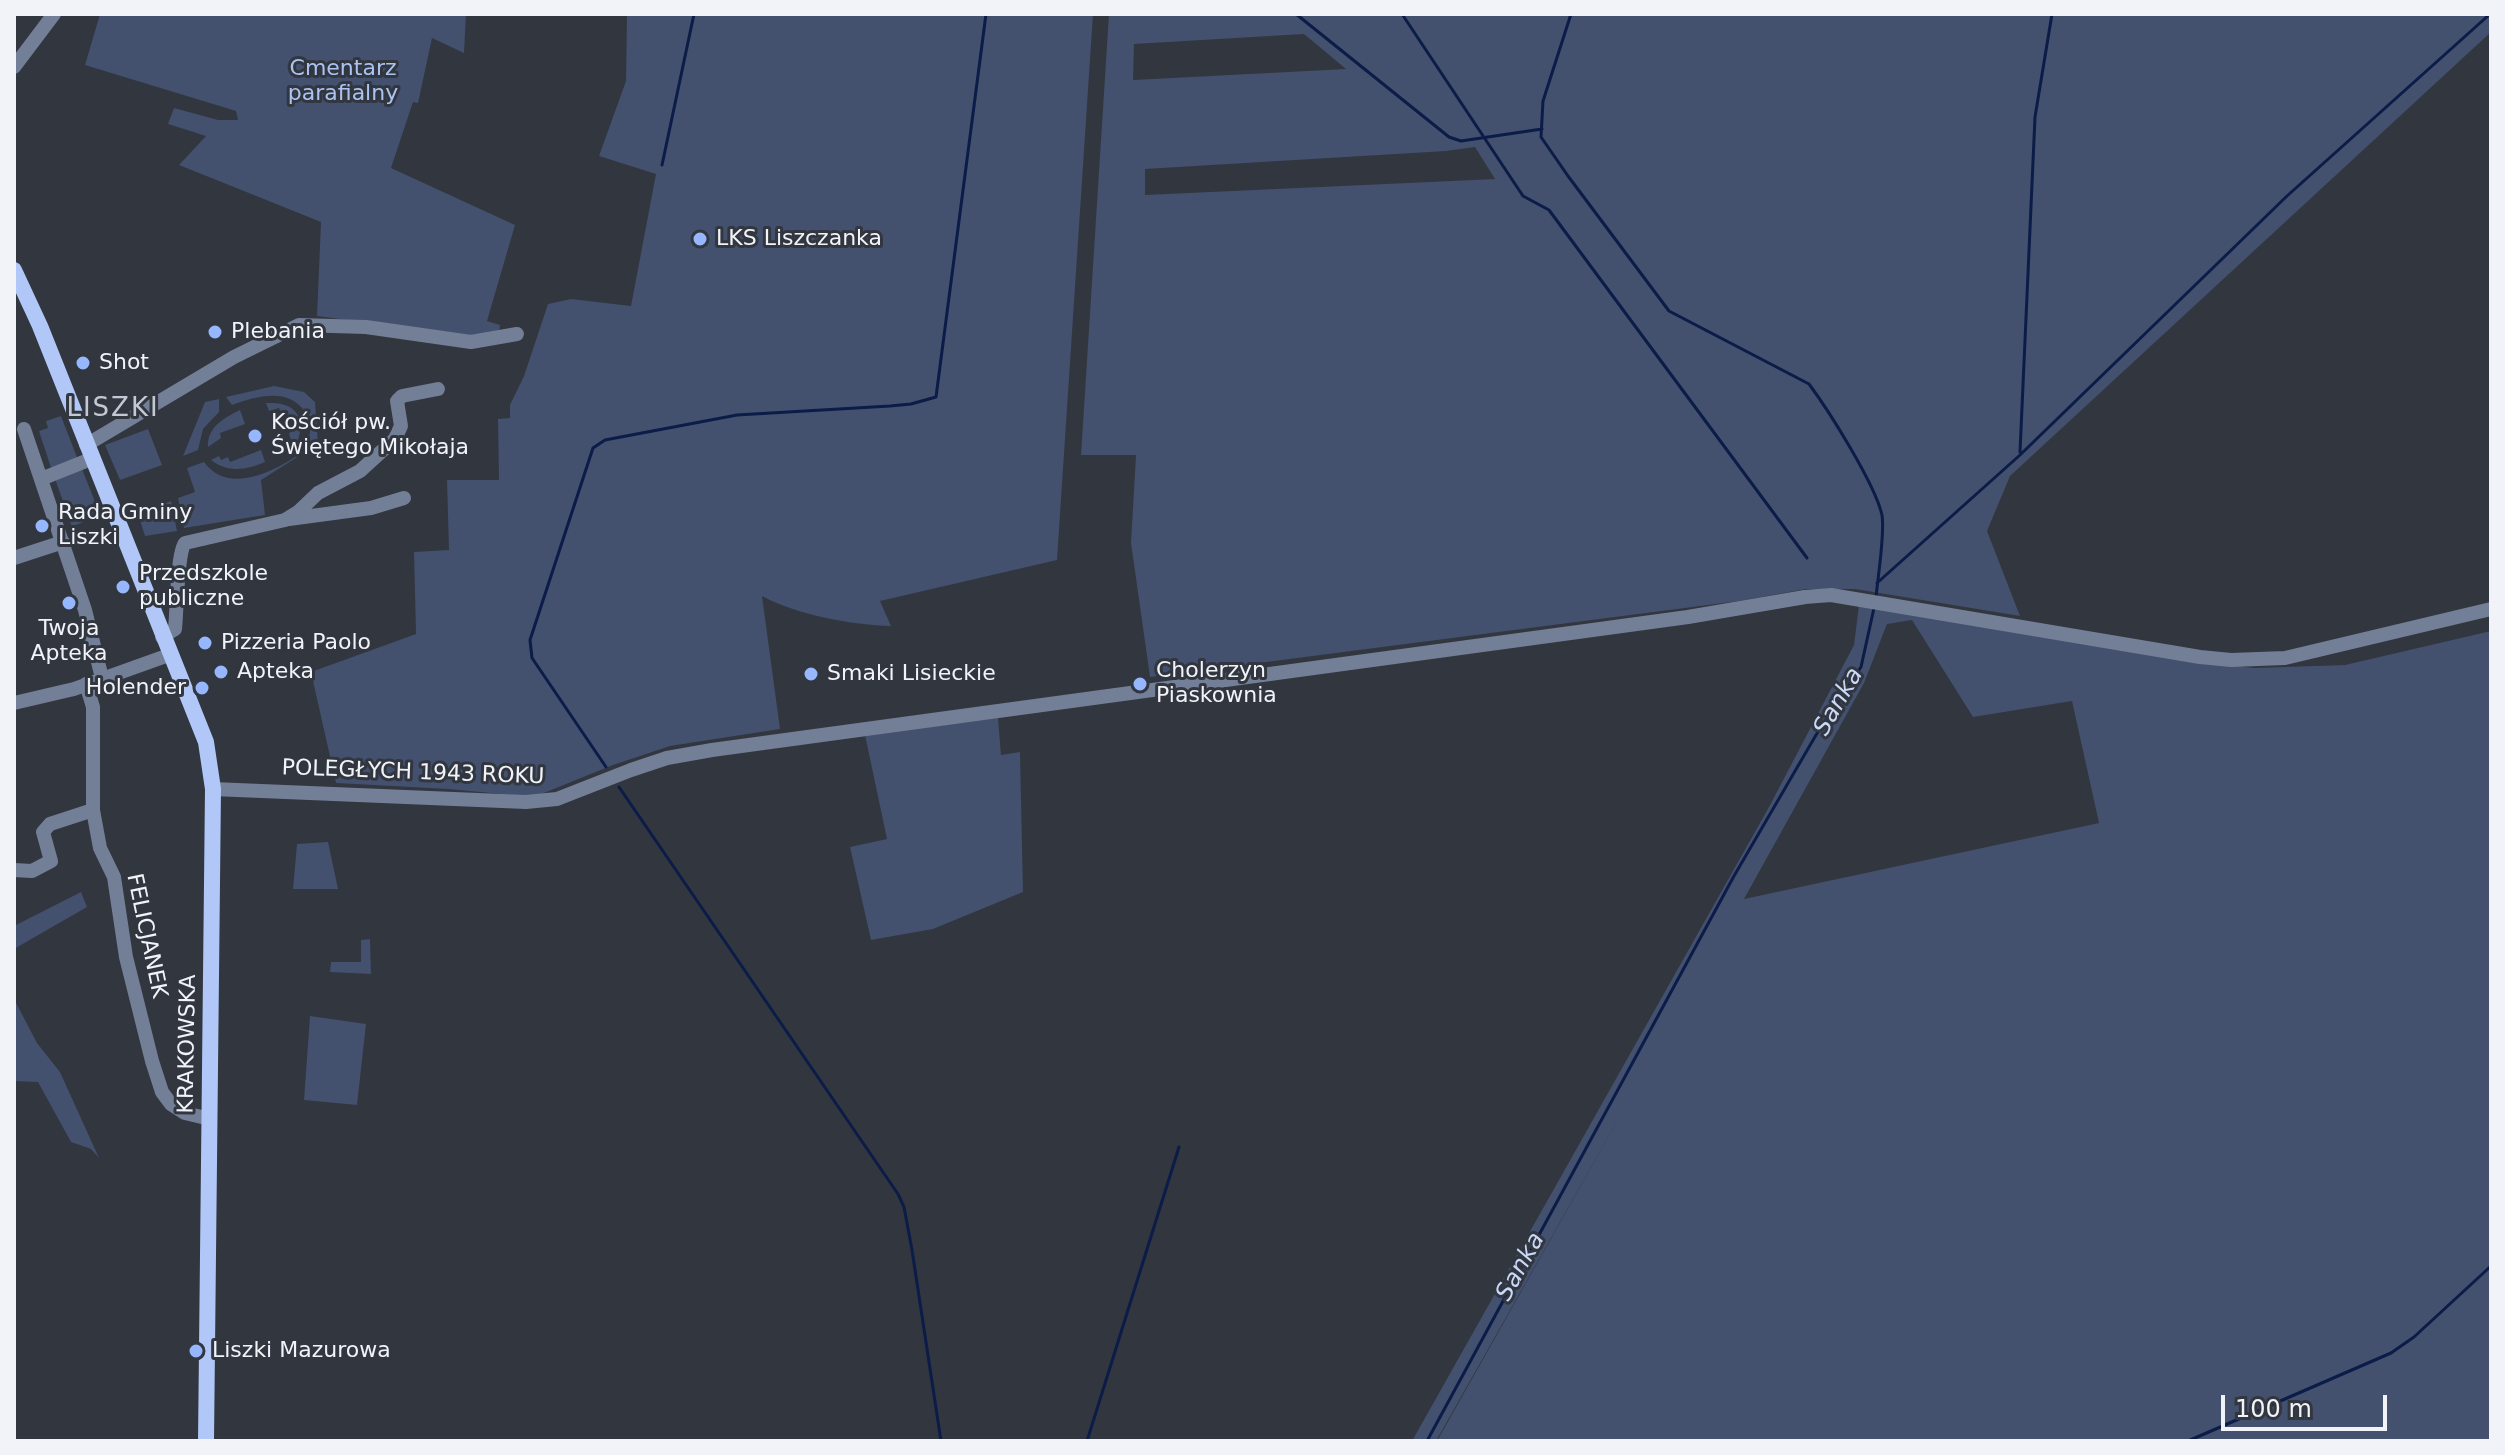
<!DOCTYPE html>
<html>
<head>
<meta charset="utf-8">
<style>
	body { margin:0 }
	#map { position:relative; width:2505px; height:1455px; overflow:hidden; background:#31363f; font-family:"DejaVu Sans",sans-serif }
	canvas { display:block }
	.frame { position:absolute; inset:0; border:16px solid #f1f3f9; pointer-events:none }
	.scale { position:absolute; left:2221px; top:1395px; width:166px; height:36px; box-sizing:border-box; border:4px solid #f1f3f9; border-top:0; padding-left:10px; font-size:24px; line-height:28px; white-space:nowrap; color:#f1f3f9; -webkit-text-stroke:6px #31363f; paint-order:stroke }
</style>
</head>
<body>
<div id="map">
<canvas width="2505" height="1455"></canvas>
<div class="frame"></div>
<div class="scale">100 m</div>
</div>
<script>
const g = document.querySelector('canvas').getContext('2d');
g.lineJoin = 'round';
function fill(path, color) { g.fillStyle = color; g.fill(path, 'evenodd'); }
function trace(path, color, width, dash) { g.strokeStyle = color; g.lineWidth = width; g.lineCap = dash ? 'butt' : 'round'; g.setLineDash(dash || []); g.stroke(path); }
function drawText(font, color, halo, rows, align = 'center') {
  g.font = font + ' "DejaVu Sans",sans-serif'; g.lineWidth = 6; g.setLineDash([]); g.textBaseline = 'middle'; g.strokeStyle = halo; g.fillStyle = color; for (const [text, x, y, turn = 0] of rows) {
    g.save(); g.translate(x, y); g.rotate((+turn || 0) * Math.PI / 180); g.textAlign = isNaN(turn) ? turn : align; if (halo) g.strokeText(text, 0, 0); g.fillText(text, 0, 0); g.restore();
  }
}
fill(new Path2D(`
	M 100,14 L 466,14 L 464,53 L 432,38 L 418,103 L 413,102 L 391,168 L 515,225 L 487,321 L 500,325 L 499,334 L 473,337 L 317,316 L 321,222 L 179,165 L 206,136 L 168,124 L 174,108 L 218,120 L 238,120 L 236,111 L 85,65 Z
	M 627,14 L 1093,14 L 1057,560 L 880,601 L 891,626 C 852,625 797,615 762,596 L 780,729 L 670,746 L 613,765 L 534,797 L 448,789 L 336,783 L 311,672 L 416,634 L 414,552 L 449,550 L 447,480 L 499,480 L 498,419 L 510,418 L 510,405 L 524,376 L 548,304 L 571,299 L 631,306 L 656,174 L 599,156 L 626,81 Z
	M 1109,14 L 2491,14 L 2491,32 L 2010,476 L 1987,531 L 2020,616 L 1855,589 L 1806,589 L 1739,601 L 1150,677 L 1131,543 L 1136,455 L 1081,455 ZM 1304,34 L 1346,69 L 1133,80 L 1134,44 ZM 1475,147 L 1495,179 L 1145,195 L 1145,169 L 1446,151 Z
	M 274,386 L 304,392 L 315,402 L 318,444 L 261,480 L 265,515 L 184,528 L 178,498 L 195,492 L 187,468 L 204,462 C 223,488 254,479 278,467 C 289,461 301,455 307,443 C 311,435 312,421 306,413 C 288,387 258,396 232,405 L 226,397 Z
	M 219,399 L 219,412 L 203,429 L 198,450 L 183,456 L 205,402 Z
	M 266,403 C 285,403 295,405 302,424 L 298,440 L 292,443 L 289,434 L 294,427 L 293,421 L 283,418 L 279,408 L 269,411 Z
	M 240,410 L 245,424 L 220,433 L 221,438 L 208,447 C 207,427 224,418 240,410 Z
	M 61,416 L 78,460 L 51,468 L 39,431 L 48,428 L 46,421 Z
	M 148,429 L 162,465 L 120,480 L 105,445 Z
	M 261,450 L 265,462 C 247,470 227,473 211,460 L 219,456 L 221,460 L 228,457 L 230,462 Z
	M 82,469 L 100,514 L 72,527 L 54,476 Z
	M 171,501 L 177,531 L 145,536 L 138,514 Z
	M 1859,605 L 2193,661 L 2254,668 L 2345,665 L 2491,631 L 2491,1441 L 1437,1441 L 1628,1102 L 1436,1441 L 1412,1441 L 1769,807 L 1854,645 ZM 1912,620 L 1973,717 L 2072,701 L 2099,823 L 1744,899 L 1864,683 L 1887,624 Z
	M 998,718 L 1001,755 L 1020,752 L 1023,892 L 933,929 L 871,940 L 850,847 L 887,839 L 865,735 Z
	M 328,842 L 338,889 L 293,889 L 297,844 Z
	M 81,892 L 87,907 L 14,949 L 14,926 Z
	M 370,939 L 371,974 L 330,972 L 331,962 L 361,962 L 361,940 Z
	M 14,999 L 37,1043 L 60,1072 L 99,1158 L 91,1149 L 71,1142 L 38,1082 L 14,1081 Z
	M 310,1016 L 366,1024 L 357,1105 L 304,1100 Z`), '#43506e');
trace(new Path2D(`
	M 1296,14 L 1449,137 L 1461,141 L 1542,129
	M 1402,14 L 1523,196 L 1549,210 L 1807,558
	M 1571,14 L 1543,101 L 1541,137 L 1568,176 L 1669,311 L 1809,384 C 1829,411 1875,484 1882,515 C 1885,534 1878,576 1876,597
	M 662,165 L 694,14
	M 2020,452 L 2035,117 L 2052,14
	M 1877,583 L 2020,455 L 2287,196 L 2490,14
	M 606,767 L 532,658 L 530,640 L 593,448 L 605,440 L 737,415 L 890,406 L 911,404 L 936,397 L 986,14
	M 619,787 L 898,1194 L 904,1207 L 912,1250 L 941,1441
	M 1087,1441 L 1179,1147
	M 1427,1441 L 1734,876 L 1816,735 L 1861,667 L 1874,608
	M 2188,1441 L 2391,1353 L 2414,1337 L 2491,1266`), '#0c1c49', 3);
trace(new Path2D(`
	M 14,67 L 54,14
	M 24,429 L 85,610 L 102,678
	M 86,445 L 234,357 L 299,325 L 366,327 L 471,342 L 517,334
	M 41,479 L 91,459
	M 289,519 L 371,508 L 404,498
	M 14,558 L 63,542
	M 162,637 L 175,629 C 177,611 177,553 185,543 L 285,520 L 298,512 L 318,493 L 360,471 L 395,439 L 401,426 L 397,401 L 402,396 L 438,389
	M 86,684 L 93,707 L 93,810 L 100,848 L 114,877 L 126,957 L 152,1061 L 162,1092 L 171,1104 L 185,1113 L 210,1119
	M 14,703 L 74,689 L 169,655
	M 213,789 L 526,802 L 557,799 L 631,770 L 667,758 L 712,750 L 1688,617 L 1805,597 L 1831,595 L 2200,657 L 2231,660 L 2285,658 L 2491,609
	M 14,870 L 32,871 L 51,861 L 43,832 L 50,824 L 93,810`), '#737f97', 14);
trace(new Path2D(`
	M 14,270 L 40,326 L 206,742 L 213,789 L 206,1441`), '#b0c7f8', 16);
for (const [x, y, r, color] of [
	[700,239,8,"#96b6fd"],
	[215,332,8,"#96b6fd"],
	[83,363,8,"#96b6fd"],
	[255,436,8,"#96b6fd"],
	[42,526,8,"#96b6fd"],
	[123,587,8,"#96b6fd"],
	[69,603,8,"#96b6fd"],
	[205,643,8,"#96b6fd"],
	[221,672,8,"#96b6fd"],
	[811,674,8,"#96b6fd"],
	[1140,684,8,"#96b6fd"],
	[202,688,8,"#96b6fd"],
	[196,1351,8,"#96b6fd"]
]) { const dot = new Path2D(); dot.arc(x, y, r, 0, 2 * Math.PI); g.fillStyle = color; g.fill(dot); trace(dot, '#31363f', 3); }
drawText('22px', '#acc2f0', '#31363f', [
	["Cmentarz",343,69],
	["parafialny",343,94]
]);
drawText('22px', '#f1f3f9', '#31363f', [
	["LKS Liszczanka",716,239],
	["Plebania",231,332],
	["Shot",99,363],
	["Kościół pw.",271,423],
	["Świętego Mikołaja",271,448],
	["Rada Gminy",58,513],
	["Liszki",58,538],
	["Przedszkole",139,574],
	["publiczne",139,599],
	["Twoja",69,629,"center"],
	["Apteka",69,654,"center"],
	["Pizzeria Paolo",221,643],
	["Cholerzyn",1156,671],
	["Piaskownia",1156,696],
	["Apteka",237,672],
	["Smaki Lisieckie",827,674],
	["Holender",186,688,"right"],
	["Liszki Mazurowa",212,1351]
], 'left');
drawText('22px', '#f1f3f9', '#31363f', [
	["POLEGŁYCH 1943 ROKU",413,773,2],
	["FELICJANEK",146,936,78],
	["KRAKOWSKA",188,1044,-89]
]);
drawText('italic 24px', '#cbd9f9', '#31363f', [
	["Sanka",1839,702,-60],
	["Sanka",1521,1267,-61]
]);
g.letterSpacing = '2px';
drawText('26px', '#c3c8d4', '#31363f', [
	["LISZKI",113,409]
]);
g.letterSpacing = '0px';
</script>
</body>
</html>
